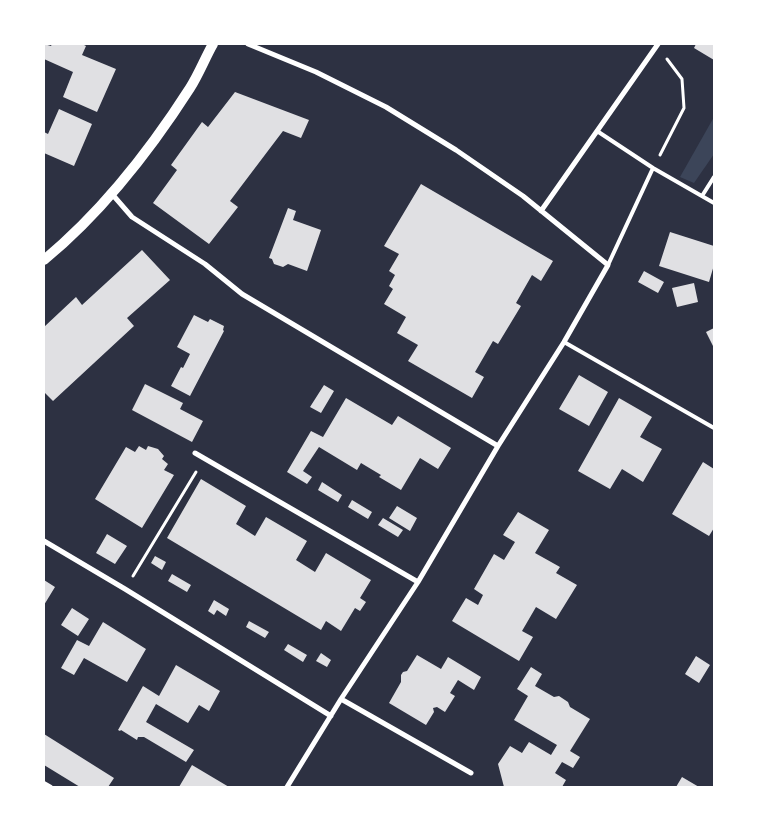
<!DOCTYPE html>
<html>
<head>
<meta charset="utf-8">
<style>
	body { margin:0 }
	#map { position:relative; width:758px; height:831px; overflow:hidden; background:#2d3142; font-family:Merriweather,serif }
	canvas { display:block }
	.frame { position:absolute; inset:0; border:45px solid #fff; pointer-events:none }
</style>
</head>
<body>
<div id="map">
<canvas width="758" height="831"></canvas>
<div class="frame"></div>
</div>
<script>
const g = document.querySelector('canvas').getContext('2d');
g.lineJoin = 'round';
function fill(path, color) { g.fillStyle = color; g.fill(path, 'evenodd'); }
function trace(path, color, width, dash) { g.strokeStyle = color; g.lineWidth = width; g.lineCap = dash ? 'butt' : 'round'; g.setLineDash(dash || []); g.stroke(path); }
fill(new Path2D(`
	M 714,117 L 714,154 L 694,183 L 680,177 Z`), '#3c4559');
fill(new Path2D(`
	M 44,44 L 51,46 L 52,44 L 82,44 L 86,46 L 82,55 L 116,69 L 97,112 L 63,97 L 73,72 L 44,59 Z
	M 696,44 L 714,44 L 714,60 L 694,48 Z
	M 235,92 L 309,120 L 301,138 L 283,131 L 230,201 L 238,207 L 209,244 L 153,203 L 177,170 L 171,165 L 202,122 L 208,127 Z
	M 59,109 L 92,124 L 74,166 L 44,153 L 44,132 L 48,134 Z
	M 421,184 L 553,261 L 541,281 L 532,275 L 516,303 L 521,306 L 498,344 L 493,341 L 475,372 L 484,377 L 472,398 L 408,361 L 418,345 L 397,333 L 406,317 L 384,304 L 393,289 L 389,286 L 395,275 L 389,271 L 399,254 L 384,246 Z
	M 288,208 L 296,211 L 293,220 L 321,230 L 307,271 L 288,264 L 283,267 L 274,264 L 272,259 L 269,258 Z
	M 670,232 L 714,246 L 714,265 L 709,282 L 659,266 Z
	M 142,250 L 170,280 L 127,318 L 134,326 L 53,401 L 45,393 L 44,394 L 44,327 L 76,297 L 82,305 Z
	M 644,271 L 664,282 L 658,293 L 638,282 Z
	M 694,283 L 698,302 L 677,307 L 672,288 Z
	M 194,315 L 208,322 L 210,319 L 224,326 L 223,330 L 224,331 L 190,396 L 171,386 L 181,367 L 183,368 L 190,354 L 177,347 Z
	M 714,328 L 714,348 L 706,332 Z
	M 579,375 L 608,392 L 589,426 L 559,409 Z
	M 145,384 L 183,403 L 180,409 L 203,421 L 192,442 L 132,410 Z
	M 324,385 L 334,391 L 321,413 L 310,407 Z
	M 346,398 L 392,425 L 398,416 L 451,448 L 438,469 L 420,458 L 401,490 L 379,477 L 381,475 L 361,463 L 357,470 L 319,447 L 303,471 L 312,477 L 307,484 L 287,472 L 311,431 L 323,437 Z
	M 619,398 L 652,417 L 640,437 L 662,449 L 643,482 L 622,469 L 610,489 L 578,471 Z
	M 139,446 L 146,450 L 148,446 L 158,449 L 164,456 L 162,459 L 168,464 L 164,470 L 174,475 L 142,528 L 95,499 L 126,447 L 135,452 Z
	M 703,462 L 714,469 L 714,528 L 709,536 L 672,514 Z
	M 201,479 L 246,506 L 236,524 L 255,536 L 266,517 L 307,541 L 296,560 L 315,572 L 326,553 L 371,580 L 360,598 L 366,602 L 360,611 L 355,608 L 341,631 L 326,621 L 321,630 L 167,538 Z
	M 322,482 L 342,495 L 338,502 L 318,490 Z
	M 352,500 L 372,512 L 368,519 L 348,507 Z
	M 397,506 L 417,518 L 410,531 L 389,518 Z
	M 518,512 L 549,530 L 535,553 L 560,567 L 556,573 L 577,585 L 556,619 L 536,607 L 522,631 L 533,637 L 519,661 L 452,621 L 466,598 L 478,605 L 483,595 L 474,589 L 494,554 L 504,560 L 515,542 L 503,535 Z
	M 383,518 L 403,530 L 398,537 L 378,525 Z
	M 107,534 L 127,546 L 115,564 L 96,553 Z
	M 155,556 L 166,562 L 162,570 L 151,563 Z
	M 172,574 L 191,585 L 187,592 L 168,581 Z
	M 44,580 L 55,587 L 44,605 Z
	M 214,600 L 229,609 L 226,616 L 217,610 L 214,615 L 208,611 Z
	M 72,608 L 89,619 L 78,636 L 61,625 Z
	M 249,621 L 269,632 L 265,638 L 246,627 Z
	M 103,622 L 146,649 L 127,682 L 84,658 L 74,675 L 61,668 L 77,640 L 89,646 Z
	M 288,644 L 307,655 L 303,662 L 284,650 Z
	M 321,653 L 331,660 L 327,667 L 316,661 Z
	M 417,655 L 441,669 L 448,657 L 481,677 L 474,690 L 458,680 L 450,693 L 455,696 L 445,712 L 437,707 L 433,708 L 434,712 L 426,725 L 389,703 L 401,682 L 401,675 L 403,672 L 407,671 Z
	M 696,656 L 710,665 L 699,683 L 685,674 Z
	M 176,665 L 220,691 L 209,711 L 199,705 L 188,723 L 156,704 L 146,722 L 194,750 L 186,762 L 144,737 L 138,737 L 137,740 L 121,730 L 120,731 L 118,730 L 143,686 L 159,696 Z
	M 531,667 L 542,674 L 535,686 L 554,697 L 559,696 L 568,702 L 570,707 L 590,719 L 570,751 L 580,757 L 573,768 L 562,762 L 555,773 L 566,780 L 562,787 L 504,787 L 498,764 L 510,746 L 522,753 L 529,742 L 551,755 L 557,745 L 514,720 L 528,696 L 517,689 Z
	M 44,734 L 114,778 L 108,787 L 80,787 L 44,765 Z
	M 192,765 L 229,787 L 179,787 Z
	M 682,777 L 699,787 L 676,787 Z`), '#e0e0e3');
trace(new Path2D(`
	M 660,155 L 684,108 L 682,79 L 667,59
	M 133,576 L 196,472`), '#fff', 3);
trace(new Path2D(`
	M 597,131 L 653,168 L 714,203
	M 702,196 L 714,177
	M 608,265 L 653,168
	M 564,342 L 714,428
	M 44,783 L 51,787`), '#fff', 4);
trace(new Path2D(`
	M 248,44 L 316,72 L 386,107 L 456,150 L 523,196 L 608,265 L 564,342 L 498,446 L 418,582 L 341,699 L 287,787
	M 112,194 L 132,217 L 205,264 L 242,294 L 498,446
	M 541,211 L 658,44
	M 195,453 L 418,582
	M 44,541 L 125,589 L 331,716
	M 341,699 L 471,773`), '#fff', 5);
trace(new Path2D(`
	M 44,260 C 102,212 149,152 190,88 C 199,74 205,58 213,44`), '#fff', 10);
</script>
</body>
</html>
